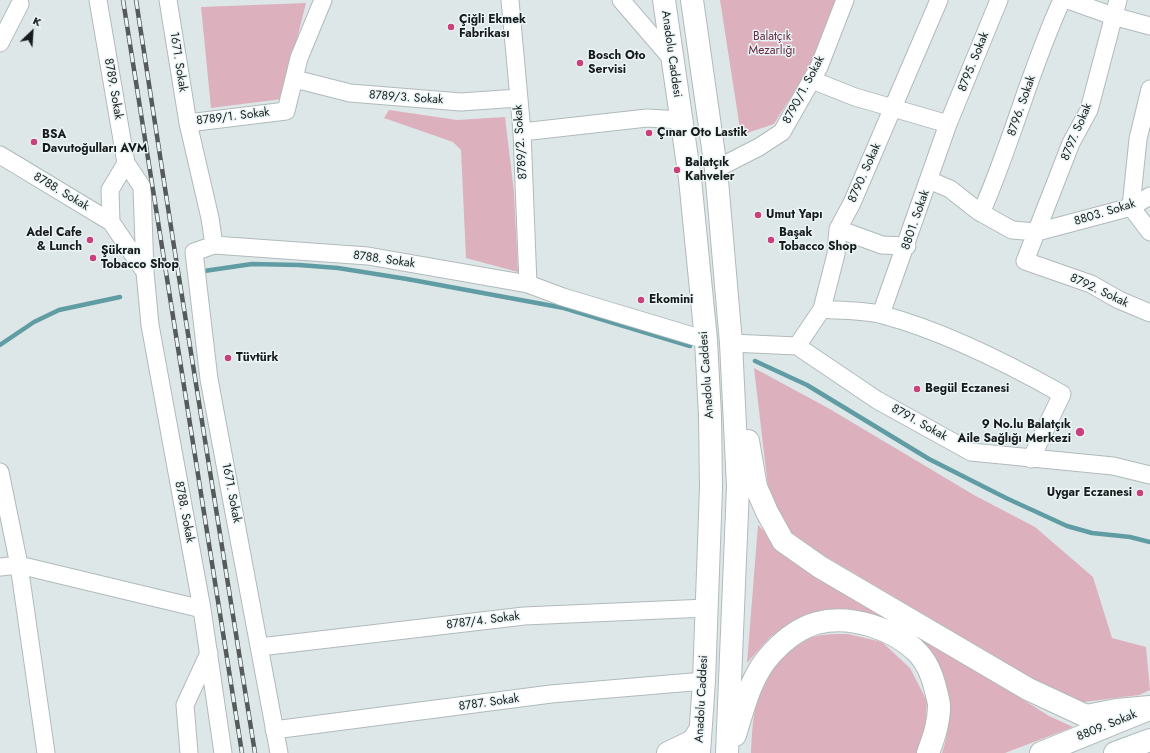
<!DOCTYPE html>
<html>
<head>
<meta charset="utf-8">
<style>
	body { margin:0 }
	#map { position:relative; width:1150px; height:753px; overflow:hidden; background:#dee7e8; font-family:Jost,sans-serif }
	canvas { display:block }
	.north { position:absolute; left:12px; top:12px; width:40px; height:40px; -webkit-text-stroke:3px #ebf5f6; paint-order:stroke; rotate:25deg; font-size:11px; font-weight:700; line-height:16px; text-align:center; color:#181b1b }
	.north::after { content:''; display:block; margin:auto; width:14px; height:18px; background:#181b1b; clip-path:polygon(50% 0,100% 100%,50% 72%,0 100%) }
</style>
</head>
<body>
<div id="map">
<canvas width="1150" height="753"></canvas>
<div class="north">K</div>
</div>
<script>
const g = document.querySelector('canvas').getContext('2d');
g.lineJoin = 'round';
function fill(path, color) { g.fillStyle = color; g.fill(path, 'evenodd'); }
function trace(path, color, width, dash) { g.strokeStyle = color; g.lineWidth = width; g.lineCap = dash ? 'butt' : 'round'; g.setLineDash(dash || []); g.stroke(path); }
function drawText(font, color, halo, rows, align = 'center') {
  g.font = font + ' Jost,sans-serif'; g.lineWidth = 3; g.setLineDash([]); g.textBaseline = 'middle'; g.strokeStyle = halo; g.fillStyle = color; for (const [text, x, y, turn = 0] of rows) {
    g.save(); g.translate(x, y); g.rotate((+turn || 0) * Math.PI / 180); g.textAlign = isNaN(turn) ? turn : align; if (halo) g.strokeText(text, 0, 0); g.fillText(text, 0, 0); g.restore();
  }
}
fill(new Path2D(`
	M 720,0 L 836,0 L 816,57 L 774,124 L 741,135 Z
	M 306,3 L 282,99 L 211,108 L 201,7 Z
	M 389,110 L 457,120 L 505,117 L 514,192 L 518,272 L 466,258 L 461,150 L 453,142 L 384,118 Z
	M 754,368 L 828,408 L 974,495 L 1035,527 L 1093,577 L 1112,638 L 1146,647 L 1150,690 L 1139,695 L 1084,702 L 1055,692 L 796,539 L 781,522 L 768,487 Z
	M 758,525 L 777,544 L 1049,716 L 1073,727 L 1005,753 L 942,753 C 958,711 935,682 918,644 L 798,620 L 770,637 L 747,663 Z
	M 848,634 L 882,642 L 910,668 L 927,701 L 924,747 L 920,753 L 751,753 C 753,711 755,682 788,653 C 795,647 807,638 817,636 C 826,634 838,634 848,634 Z`), '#ddb0bd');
trace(new Path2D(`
	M 204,271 L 252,264 L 299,265 L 338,268 L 407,279 L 564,308 L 690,346
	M 0,345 L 34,322 L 59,310 L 120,297
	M 755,361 L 807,385 L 929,459 L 1006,498 L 1067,526 L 1092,533 L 1130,537 L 1150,542`), '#609ca3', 4.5);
const street = new Path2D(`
	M 98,0 L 126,163 L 110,190 L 111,222
	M 168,0 L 188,123 L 210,218 L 214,245
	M 510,0 L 522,132 L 528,284
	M 621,0 L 671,58
	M 1068,0 L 1113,16 L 1150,26
	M 1118,0 L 1089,110 L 1071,143 L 1025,261 L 1091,284 L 1119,300 L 1150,313
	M 0,43 L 20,4
	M 295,79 L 350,93 L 461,102 L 518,98
	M 812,80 L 855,97 L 948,124
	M 1150,89 L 1138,139 L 1131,207 L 1150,232
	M 188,123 L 286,111 L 299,58 L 323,0
	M 522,132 L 647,118 L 681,120
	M 0,155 L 111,222 L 145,272
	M 126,163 L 142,187 L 145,272 L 150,325 L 202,609 L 223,753
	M 716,169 L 759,147 L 782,132 L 819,67 L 845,0
	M 929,180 L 950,189 L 978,211 L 1012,230 L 1037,232 L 1131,207 L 1150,196
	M 981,213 C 1012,143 1030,69 1062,0
	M 838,229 L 882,245 L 907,246
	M 822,309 C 841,311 864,310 883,315 C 943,331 1007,363 1062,394 L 1031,459
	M 881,314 L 948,124 L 999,0
	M 731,343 L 797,346
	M 797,346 L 877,400 L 971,452 L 1113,466 L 1150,475
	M 797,346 L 822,309 L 836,254 L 838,229 L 852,203 L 939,0
	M 0,472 L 19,565 L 46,753
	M 0,567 L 19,565 L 202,609
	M 260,647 L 524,616 L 707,608
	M 274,730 L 551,694 L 704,681
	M 189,753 L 185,705 L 209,653
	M 279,753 L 209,379 L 194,252 L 214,245 L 368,256 L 528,284 L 563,297 L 706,340`);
const secondary = new Path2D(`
	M 1041,753 L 1149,709
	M 1115,753 L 1150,740`);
const highway = new Path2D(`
	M 664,0 L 690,179 L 706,340 L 710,416 L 711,488 L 704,681 L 699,753
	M 692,0 L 716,169 L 731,343 L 738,487 L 727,753
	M 748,441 L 756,487 L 767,512 L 783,541 L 820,567 L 1028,689 L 1086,716 L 1117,710 L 1150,707
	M 735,735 C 744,706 751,675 772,653 C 785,639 799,628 817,623 C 850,614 895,629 918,653 C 928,663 933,678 936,691 C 937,696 939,701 939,706 C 939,723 934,737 928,753
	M 668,753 L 693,741 L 700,730`);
trace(street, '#b1babb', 19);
trace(secondary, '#b1babb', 24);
trace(highway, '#b1babb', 24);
trace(street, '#fff', 17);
trace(secondary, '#fff', 22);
trace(highway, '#fff', 22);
const rail = new Path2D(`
	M 123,0 L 242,753
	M 136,0 L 173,240 L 255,753`);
trace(rail, '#555a5a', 4.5);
trace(rail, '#ebf5f6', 3, [9]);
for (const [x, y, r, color] of [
	[451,27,4,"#c9407a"],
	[580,63,4,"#c9407a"],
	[649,133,4,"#c9407a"],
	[34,142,4,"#c9407a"],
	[677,170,4,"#c9407a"],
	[758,215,4,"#c9407a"],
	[90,240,4,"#c9407a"],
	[771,240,4,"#c9407a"],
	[93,258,4,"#c9407a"],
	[641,300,4,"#c9407a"],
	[228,358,4,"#c9407a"],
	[917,389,4,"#c9407a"],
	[1080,432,5,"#c9407a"],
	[1140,493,4,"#c9407a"]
]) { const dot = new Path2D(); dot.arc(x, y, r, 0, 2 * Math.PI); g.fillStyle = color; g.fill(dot); trace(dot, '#ebf5f6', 1.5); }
drawText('bold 12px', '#181b1b', '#ebf5f6', [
	["Çiğli Ekmek",459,20],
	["Fabrikası",459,34],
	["Bosch Oto",588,56],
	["Servisi",588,70],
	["Çınar Oto Lastik",657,133],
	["BSA",42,135],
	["Davutoğulları AVM",42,149],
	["Balatçık",685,163],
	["Kahveler",685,177],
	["Umut Yapı",766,215],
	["Adel Cafe",82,233,"right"],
	["& Lunch",82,247,"right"],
	["Başak",779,233],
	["Tobacco Shop",779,247],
	["Şükran",101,251],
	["Tobacco Shop",101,265],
	["Ekomini",649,300],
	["Tüvtürk",236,358],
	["Begül Eczanesi",925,389],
	["9 No.lu Balatçık",1071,425,"right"],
	["Aile Sağlığı Merkezi",1071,439,"right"],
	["Uygar Eczanesi",1132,493,"right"]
], 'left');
drawText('12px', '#692b43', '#ebf5f6', [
	["Balatçık",772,37],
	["Mezarlığı",772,51]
]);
drawText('12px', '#181b1b', '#ebf5f6', [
	["Anadolu Caddesi",671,54,82],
	["1671. Sokak",178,62,81],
	["8795. Sokak",974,62,-68],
	["8789. Sokak",113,89,80],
	["8790/1. Sokak",804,90,-62],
	["8789/3. Sokak",406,98,4],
	["8796. Sokak",1022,106,-71],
	["8789/1. Sokak",233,117,-7],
	["8797. Sokak",1077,132,-67],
	["8789/2. Sokak",521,142,-94],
	["8790. Sokak",865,173,-66],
	["8788. Sokak",61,192,31],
	["8803. Sokak",1105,213,-17],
	["8801. Sokak",916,220,-71],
	["8788. Sokak",384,260,8],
	["8792. Sokak",1099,291,25],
	["Anadolu Caddesi",707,375,-94],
	["8791. Sokak",919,423,29],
	["1671. Sokak",231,493,79],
	["8788. Sokak",184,512,79],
	["8787/4. Sokak",483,621,-7],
	["Anadolu Caddesi",702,699,-87],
	["8787. Sokak",489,703,-8],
	["8809. Sokak",1107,726,-22]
]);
</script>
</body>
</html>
